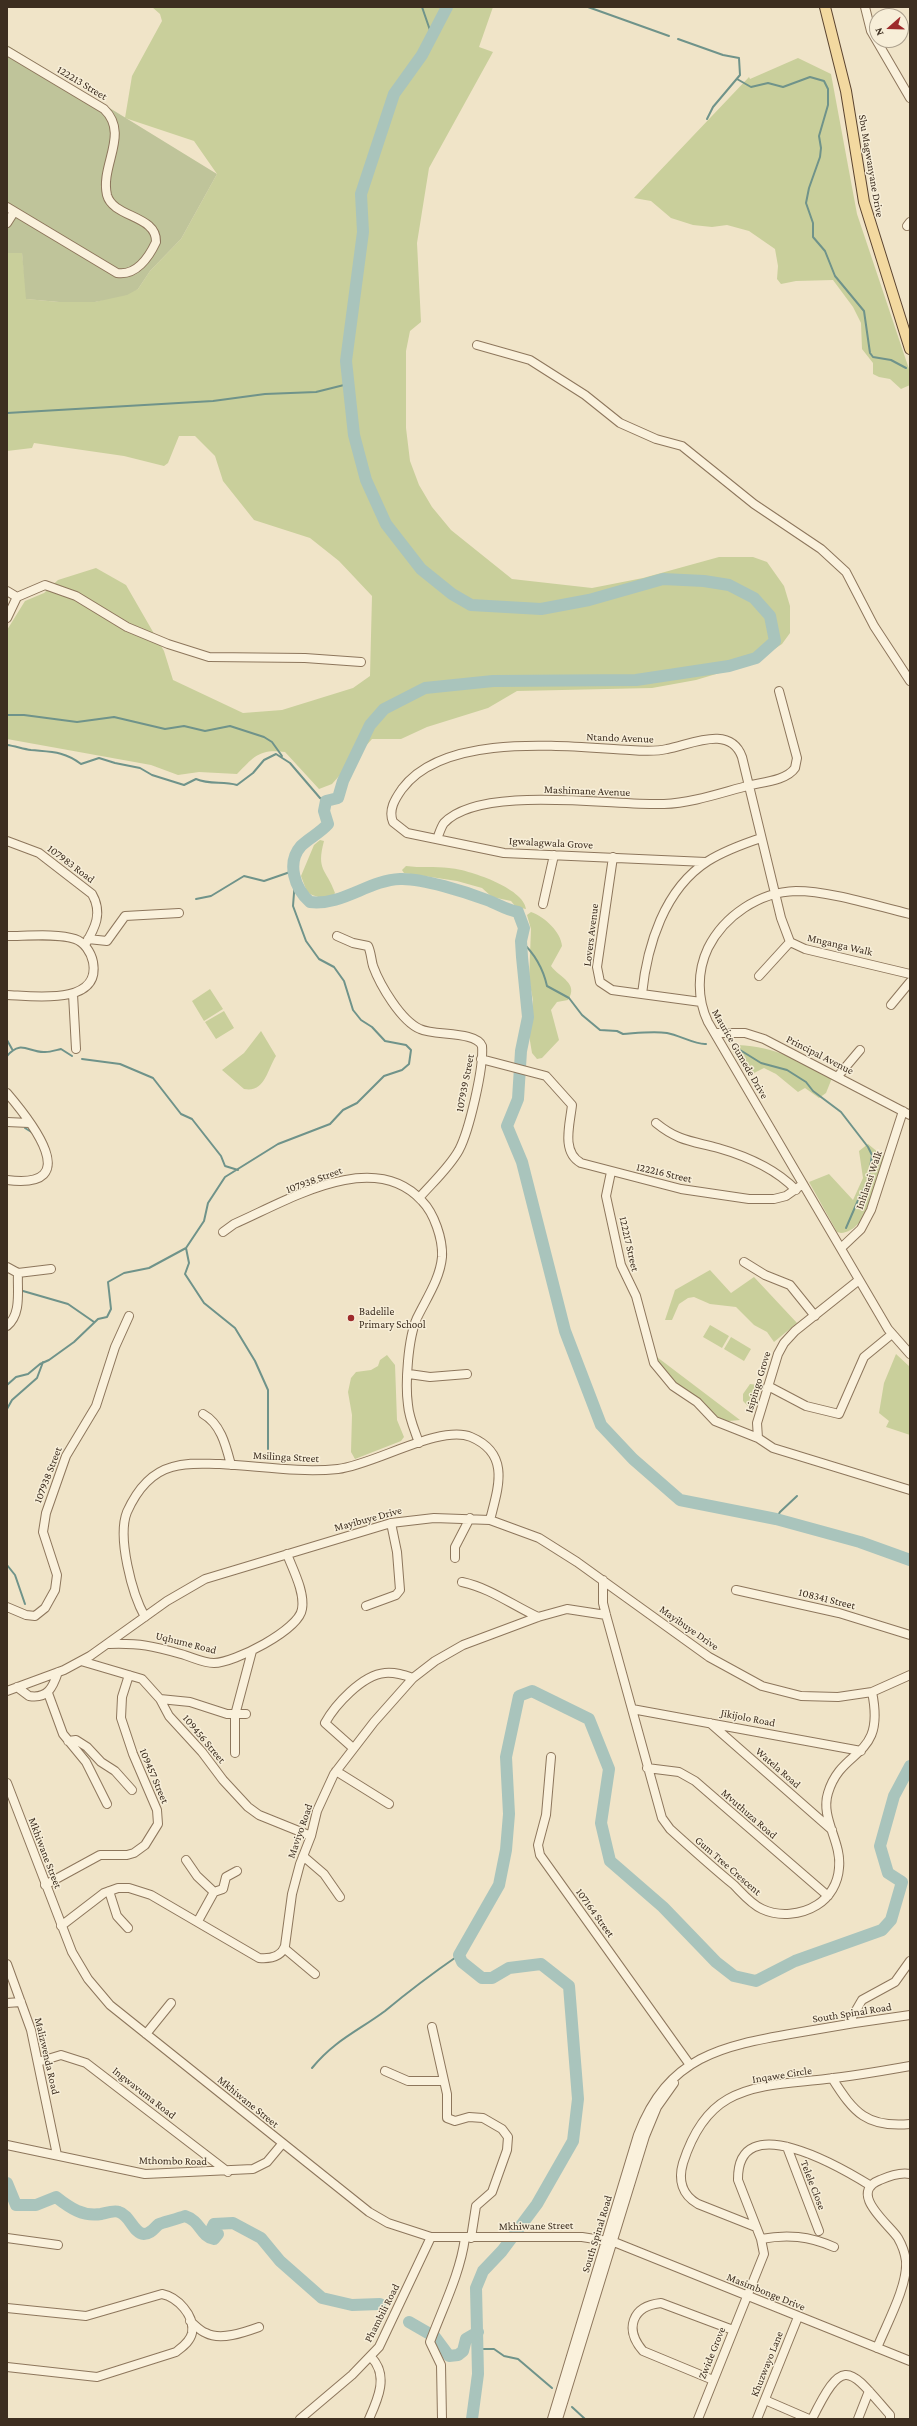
<!DOCTYPE html>
<html>
<head>
<meta charset="utf-8">
<style>
	body { margin:0 }
	#map { position:relative; width:917px; height:2426px; overflow:hidden; background:#f0e4c8; font-family:"Crimson Pro",serif }
	canvas { display:block }
	.frame { position:absolute; inset:0; border:8px solid #3d2e20; pointer-events:none }
	.north { position:absolute; left:869px; top:8px; width:40px; height:40px; box-sizing:border-box; background:#f7eed8; border:1px solid #ada18e; border-radius:50%; rotate:250deg; font-size:11px; font-weight:700; line-height:16px; text-align:center; color:#3d2e20 }
	.north::after { content:''; display:block; margin:auto; width:14px; height:18px; background:#9e2a2b; clip-path:polygon(50% 0,100% 100%,50% 72%,0 100%) }
</style>
</head>
<body>
<div id="map">
<canvas width="917" height="2426"></canvas>
<div class="frame"></div>
<div class="north">N</div>
</div>
<script>
const g = document.querySelector('canvas').getContext('2d');
g.lineJoin = 'round';
function fill(path, color) { g.fillStyle = color; g.fill(path, 'evenodd'); }
function trace(path, color, width, dash) { g.strokeStyle = color; g.lineWidth = width; g.lineCap = dash ? 'butt' : 'round'; g.setLineDash(dash || []); g.stroke(path); }
function drawText(font, color, halo, rows, align = 'center') {
  g.font = font + ' "Crimson Pro",serif'; g.lineWidth = 3; g.setLineDash([]); g.textBaseline = 'middle'; g.strokeStyle = halo; g.fillStyle = color; for (const [text, x, y, turn = 0] of rows) {
    g.save(); g.translate(x, y); g.rotate((+turn || 0) * Math.PI / 180); g.textAlign = isNaN(turn) ? turn : align; if (halo) g.strokeText(text, 0, 0); g.fillText(text, 0, 0); g.restore();
  }
}
fill(new Path2D(`
	M 152,7 L 493,7 L 479,47 L 493,52 L 429,168 L 417,243 L 421,322 L 410,331 L 406,351 L 406,428 L 410,461 L 419,485 L 432,507 L 451,530 L 512,579 L 592,588 L 643,578 L 719,557 L 753,557 L 767,562 L 784,586 L 790,606 L 790,633 L 782,644 L 753,663 L 696,680 L 652,688 L 517,691 L 488,708 L 427,727 L 401,739 L 372,739 L 332,784 L 319,789 L 285,752 C 259,749 255,756 237,774 L 199,772 L 178,775 L 151,765 L 7,739 L 7,630 L 25,601 L 44,593 L 58,580 L 96,568 L 126,585 L 164,651 L 173,680 L 243,713 L 282,710 L 353,688 L 370,676 L 372,596 L 339,561 L 310,538 L 254,520 L 223,481 L 215,456 L 195,436 L 179,436 L 168,463 L 164,466 L 124,456 L 34,443 L 32,448 L 7,451 L 7,253 L 22,252 L 27,299 L 59,302 L 95,302 L 138,289 L 150,271 L 181,239 L 217,174 L 194,141 L 125,118 L 132,76 L 162,21 L 160,14 Z
	M 798,58 L 831,74 L 857,214 L 910,372 L 910,385 L 901,389 L 890,379 L 879,377 L 873,374 L 873,363 L 862,349 L 861,323 L 853,307 L 833,280 L 796,281 L 781,284 L 777,279 L 778,266 L 775,249 L 749,231 L 727,225 L 712,227 L 693,225 L 671,218 L 651,201 L 634,198 L 749,77 L 750,79 Z
	M 320,840 L 324,841 C 316,871 326,868 335,893 C 330,902 314,897 307,892 L 301,876 L 314,845 Z
	M 406,866 C 420,868 435,866 449,868 C 467,869 524,888 526,909 L 516,907 L 511,901 L 492,897 L 482,888 L 457,881 L 404,873 L 402,870 Z
	M 531,912 C 545,917 561,932 562,946 L 551,966 C 560,978 579,983 568,1000 L 557,1002 L 551,1010 L 559,1040 L 542,1058 L 537,1059 L 532,1053 L 529,1035 L 533,1000 L 529,980 L 531,929 L 527,915 Z
	M 210,989 L 223,1009 L 204,1021 L 192,1001 Z
	M 224,1011 L 234,1028 L 216,1039 L 205,1022 Z
	M 261,1031 L 276,1056 C 267,1070 265,1093 244,1089 L 222,1070 L 244,1053 Z
	M 738,1045 C 776,1047 800,1061 832,1078 L 826,1093 L 819,1098 L 805,1088 L 798,1092 L 776,1074 L 764,1068 L 748,1076 L 732,1049 Z
	M 868,1144 L 884,1157 C 877,1179 869,1231 841,1233 L 837,1232 L 809,1182 L 829,1174 L 853,1200 L 863,1178 L 859,1151 Z
	M 710,1270 L 731,1293 L 754,1277 L 797,1323 L 774,1342 L 767,1332 L 754,1325 L 736,1307 L 710,1304 L 694,1297 L 688,1298 L 679,1304 L 672,1320 L 665,1320 L 675,1290 Z
	M 710,1325 L 729,1336 L 722,1348 L 703,1337 Z
	M 731,1337 L 751,1349 L 744,1361 L 724,1349 Z
	M 653,1354 L 740,1420 L 719,1422 L 663,1372 Z
	M 896,1354 L 910,1367 L 910,1435 L 886,1427 L 889,1421 L 879,1413 L 884,1383 Z
	M 387,1355 L 395,1365 L 397,1420 L 404,1437 L 401,1441 L 355,1459 L 351,1452 L 352,1415 L 348,1392 L 351,1378 L 356,1372 L 371,1370 L 378,1366 L 380,1360 Z
	M 750,1384 L 758,1385 L 760,1390 L 757,1402 L 748,1406 L 743,1401 L 743,1394 Z`), '#c9cf9b');
fill(new Path2D(`
	M 7,45 L 217,174 L 181,239 L 150,271 L 138,289 L 127,295 L 95,302 L 59,302 L 26,299 L 22,253 L 7,253 Z`), '#bfc49a');
trace(new Path2D(`
	M 422,7 L 432,36
	M 588,7 L 669,36
	M 678,39 L 723,55 L 739,58 L 740,75 L 713,107 L 707,119
	M 737,79 L 751,87 L 768,83 L 783,87 L 810,77 L 824,81 L 828,89 L 828,105 L 819,136 L 821,148 L 820,157 L 809,188 L 806,203 L 813,223 L 813,237 L 825,251 L 835,276 L 864,311 L 870,353 L 873,357 L 891,360 L 906,368
	M 7,413 L 213,401 L 265,394 L 316,392 L 348,384
	M 7,715 L 24,715 L 77,722 L 114,717 L 165,729 L 184,726 L 205,731 L 230,726 L 264,737 L 272,742 L 282,756
	M 7,745 C 15,746 23,749 31,750 C 51,752 64,751 81,764 L 99,758 L 115,763 L 140,768 L 152,775 L 184,785 L 196,779 C 210,785 222,781 237,785 L 253,773 L 264,760 L 276,754 L 290,763 L 320,798 L 326,801
	M 196,899 L 211,896 L 244,876 L 264,881 L 293,871
	M 521,941 C 535,954 543,968 547,986 L 569,998 L 582,1015 L 600,1030 L 617,1031 L 623,1034 C 638,1033 653,1031 667,1033 C 679,1035 696,1045 706,1044
	M 7,1040 L 12,1049
	M 732,1045 L 761,1063 L 787,1070 L 806,1082 L 813,1091 L 841,1112 L 868,1147 L 872,1155 L 868,1182 L 859,1198 L 846,1228
	M 7,1056 C 21,1039 29,1053 45,1052 C 51,1052 56,1050 61,1049 L 72,1056
	M 82,1059 L 120,1064 L 153,1078 L 181,1114 L 192,1119 L 221,1156 L 225,1166 L 238,1170
	M 25,1128 L 33,1133
	M 186,1248 L 189,1263 L 185,1274 L 204,1303 L 235,1328 L 255,1361 L 268,1390 L 268,1449
	M 23,1291 L 68,1304 L 94,1322
	M 7,1385 L 16,1377 L 28,1374 L 40,1364 L 49,1360 L 74,1342 L 98,1319 L 107,1317 L 111,1309 L 108,1282 L 124,1273 L 149,1268 L 186,1248 L 204,1221 L 208,1203 L 225,1177 L 278,1144 L 330,1124 L 343,1110 L 357,1103 L 384,1076 L 402,1070 L 409,1064 L 411,1050 L 406,1045 L 385,1041 L 372,1027 L 361,1020 L 353,1010 L 344,981 L 334,967 L 319,959 L 306,941 L 293,906 L 295,880
	M 7,1409 L 12,1400 L 37,1378 L 43,1362
	M 776,1519 L 780,1512 L 797,1496
	M 7,1565 L 15,1575 L 25,1604
	M 312,2068 C 335,2040 358,2031 385,2011 C 409,1991 433,1973 459,1955
	M 479,2349 L 494,2349 L 504,2356 L 518,2359 L 552,2388
	M 572,2407 L 585,2419`), '#6f938a', 2);
trace(new Path2D(`
	M 447,7 L 422,55 L 394,94 L 361,194 L 363,232 L 346,361 L 354,435 L 366,480 L 386,524 L 421,569 L 452,594 L 471,605 L 541,609 L 589,600 L 663,579 L 704,581 L 729,585 L 754,598 L 770,616 L 775,641 L 756,658 L 729,666 L 636,680 L 493,681 L 425,688 L 384,709 L 370,725 L 343,781 L 338,798 L 326,801 L 324,811 L 328,824 C 320,833 309,838 301,846 C 286,863 295,889 310,902 C 342,906 369,880 400,879 C 422,878 466,892 487,900 C 498,904 506,910 518,912 L 524,928 L 521,941 L 522,957 L 528,1017 L 521,1051 L 518,1099 L 507,1126 L 522,1162 L 565,1331 L 601,1425 L 633,1459 L 680,1500 L 776,1519 L 860,1542 L 910,1560
	M 7,2183 L 16,2205 L 36,2205 L 56,2197 C 70,2208 83,2217 101,2214 C 106,2213 114,2210 119,2212 C 130,2215 133,2233 144,2234 C 151,2234 154,2228 159,2224 C 161,2223 180,2218 185,2216 C 201,2221 200,2236 214,2239 L 218,2234 L 212,2228 L 214,2224 L 233,2223 L 261,2238 L 280,2261 L 322,2298 L 352,2305 L 380,2304
	M 409,2322 L 435,2337 L 449,2356 L 458,2355 L 463,2351 L 466,2339 L 478,2332
	M 472,2419 L 478,2374 L 476,2288 L 483,2271 L 502,2251 L 537,2204 L 573,2141 L 578,2099 L 569,1986 L 541,1964 L 509,1968 L 492,1978 L 482,1978 L 462,1962 L 459,1955 L 499,1885 L 506,1850 L 509,1814 L 506,1757 L 519,1696 L 532,1691 L 589,1719 L 609,1769 L 601,1823 L 610,1861 L 663,1907 L 716,1962 L 734,1976 L 756,1981 L 795,1961 L 882,1930 L 891,1920 L 902,1882 L 888,1873 L 880,1846 L 894,1796 L 910,1766`), '#a9c4bc', 12);
const minor = new Path2D(`
	M 865,7 L 871,31 L 910,98
	M 7,51 L 104,109 C 130,134 100,165 107,195 C 113,218 157,215 156,242 C 149,257 136,276 117,273 L 7,207
	M 7,223 L 14,212
	M 907,226 L 910,222
	M 477,345 L 530,360 L 585,395 L 620,423 L 656,439 L 682,446 L 754,504 L 821,549 L 846,572 L 874,626 L 910,681
	M 7,591 L 17,597
	M 7,618 L 17,597 L 45,585 L 76,596 L 127,627 L 168,644 L 209,657 L 305,658 L 361,662
	M 437,839 C 439,834 441,827 444,823 C 480,784 614,806 664,804 C 693,803 723,792 751,785 C 764,782 787,780 795,768 L 797,758 L 779,691
	M 7,841 L 39,853 L 92,894 C 103,913 95,928 85,945
	M 613,857 L 597,967 L 600,982 L 612,990 L 701,1002
	M 706,862 L 504,853 L 407,833 L 393,822 C 388,810 395,799 402,789 C 445,731 567,747 630,750 C 642,751 655,752 667,749 C 690,745 730,724 742,757 L 781,918 L 790,942 L 805,949 L 910,974
	M 543,904 L 554,855
	M 910,914 C 876,906 830,891 796,891 C 759,892 724,916 708,948 C 697,971 697,999 708,1022 L 888,1329 L 910,1354
	M 7,936 C 26,936 58,933 75,939 C 84,942 91,952 93,962 C 101,1006 33,996 7,995
	M 337,936 L 353,943 L 368,946 C 371,952 371,959 373,966 C 380,985 401,1021 420,1029 C 434,1036 476,1031 482,1046 C 484,1068 469,1131 459,1150 C 449,1168 432,1183 419,1198
	M 88,939 L 107,941 L 125,916 L 179,913
	M 759,976 L 790,942
	M 73,994 L 76,1049
	M 642,994 C 647,946 664,889 708,861 C 724,851 743,844 761,838
	M 891,1005 L 910,982
	M 715,1033 L 745,1033 L 764,1039 L 910,1115
	M 481,1059 L 546,1076 L 572,1105 C 570,1124 561,1152 581,1163 L 681,1189 L 749,1199 L 774,1199 L 786,1196 L 803,1184
	M 838,1076 L 860,1050
	M 7,1093 C 30,1120 86,1190 7,1180
	M 7,1122 L 29,1123
	M 656,1123 C 678,1141 692,1141 718,1148 C 746,1156 775,1168 796,1190
	M 611,1172 L 606,1196 L 621,1265 L 636,1296 L 654,1363 L 673,1386 L 697,1402 L 715,1421 L 758,1438
	M 223,1232 L 234,1224 C 287,1201 373,1147 422,1201 C 434,1213 443,1239 442,1257 C 440,1279 426,1299 417,1318 C 408,1338 405,1384 408,1405 C 409,1418 415,1431 419,1443
	M 841,1248 L 861,1229 L 871,1210 L 903,1111
	M 744,1262 L 765,1275 L 790,1285 L 815,1316
	M 7,1267 L 18,1273
	M 859,1280 L 795,1331 L 784,1343 L 778,1354 L 757,1423 L 758,1438 L 773,1448 L 910,1490
	M 7,1326 C 22,1314 17,1290 18,1273 L 51,1269
	M 409,1374 L 430,1377 L 467,1374
	M 768,1386 L 806,1406 L 839,1414 L 864,1357 L 892,1334
	M 203,1414 C 221,1424 226,1446 231,1465
	M 455,1558 L 455,1547 L 470,1518
	M 603,1580 L 603,1603 L 606,1615 L 662,1818 L 670,1829 C 691,1848 712,1867 734,1885 C 742,1893 751,1904 762,1909 C 779,1917 801,1915 817,1905 C 830,1897 838,1883 839,1868 C 842,1842 820,1818 828,1793 C 842,1746 886,1760 872,1692
	M 462,1582 C 490,1588 512,1605 538,1617
	M 736,1590 L 839,1613 L 910,1635
	M 366,1606 L 396,1595 L 400,1590 L 397,1552 L 391,1523
	M 7,1607 L 26,1615 L 35,1616 L 45,1608 L 55,1590 L 57,1575 L 43,1532 L 46,1513 L 66,1456 L 96,1406 L 115,1347 L 129,1316
	M 145,1617 C 132,1594 117,1537 127,1512 C 136,1492 150,1473 172,1467 C 188,1462 204,1464 220,1464 C 259,1466 299,1473 338,1469 C 374,1465 440,1424 471,1437 C 511,1454 498,1488 490,1520
	M 109,1644 C 140,1643 153,1646 181,1654 C 192,1657 203,1663 214,1663 C 234,1663 299,1630 302,1609 C 305,1592 293,1570 287,1554
	M 81,1661 L 142,1679 L 160,1699 L 169,1716 L 202,1752 L 223,1780 L 248,1807 L 259,1815 L 311,1836
	M 17,1687 L 29,1696 C 48,1699 53,1687 58,1672
	M 7,1691 L 64,1670 L 90,1656 L 167,1601 L 205,1579 L 391,1523 L 434,1518 L 490,1520 L 539,1538 L 577,1562 L 709,1657 L 762,1686 L 801,1696 L 838,1697 L 872,1692 L 910,1675
	M 48,1693 L 63,1734 L 86,1762 L 107,1804
	M 160,1699 L 190,1702 L 227,1714 L 246,1714
	M 632,1709 L 861,1751
	M 710,1723 L 832,1830
	M 68,1741 L 76,1740 L 87,1747 L 101,1762 L 115,1771 L 132,1790
	M 353,1748 L 325,1723 C 335,1705 362,1675 385,1673 C 395,1672 404,1675 413,1678
	M 235,1753 L 235,1715 L 252,1651
	M 551,1757 L 546,1815 L 538,1845 L 540,1855 L 690,2065
	M 647,1768 L 679,1772 L 695,1781 L 828,1896
	M 336,1771 L 389,1804
	M 7,1783 L 72,1952 L 88,1979 L 110,2005 L 369,2212 L 388,2223 L 431,2237 L 582,2237 L 614,2242 L 910,2361
	M 303,1856 L 324,1874 L 340,1897
	M 186,1860 L 197,1876 L 214,1892
	M 45,1885 L 100,1855 L 127,1855 L 134,1853 L 145,1845 L 158,1824 L 157,1810 L 133,1754 L 121,1718 L 122,1697 L 129,1675
	M 109,1891 L 117,1916 L 128,1928
	M 198,1921 L 214,1892 L 223,1889 L 226,1877 L 237,1871
	M 61,1926 L 104,1893 L 118,1888 L 129,1888 L 151,1895 L 259,1958 C 271,1959 281,1957 285,1946 L 292,1894 L 300,1864 L 311,1836 L 317,1811 L 334,1774 L 374,1722 L 413,1678 L 435,1661 L 463,1645 L 538,1617 L 567,1609 L 606,1615
	M 284,1948 L 315,1974
	M 7,1964 L 31,2030 L 57,2155
	M 7,2003 L 21,2002
	M 848,2024 L 862,2000 L 895,1982 L 910,1961
	M 432,2027 L 447,2094 L 447,2118 L 455,2121 L 469,2117 L 483,2118 L 502,2129 L 508,2137 L 507,2150 L 492,2192 L 476,2206 L 471,2238
	M 146,2034 L 171,2003
	M 38,2062 L 61,2055 L 86,2063 L 228,2172
	M 385,2071 L 408,2081 L 444,2081
	M 832,2078 C 854,2113 867,2128 910,2124
	M 7,2145 L 145,2174 L 253,2169 L 267,2162 L 282,2144
	M 787,2147 L 819,2231
	M 756,2227 L 698,2204 C 682,2195 678,2180 683,2163 C 691,2138 705,2112 728,2099 C 756,2083 794,2083 826,2079 C 854,2076 882,2071 910,2066
	M 7,2238 L 58,2245
	M 761,2239 C 787,2234 809,2236 834,2247
	M 7,2308 L 86,2316 L 162,2294 C 177,2297 195,2315 192,2333 C 190,2342 182,2347 176,2352 L 97,2377 L 7,2367
	M 190,2321 C 195,2325 200,2331 206,2333 C 221,2341 245,2332 259,2327
	M 877,2348 C 886,2325 908,2286 906,2261 C 905,2253 902,2245 898,2238 C 890,2225 847,2193 880,2180 C 889,2176 900,2172 910,2174
	M 713,2380 L 643,2351 C 624,2329 632,2306 661,2303 L 733,2330
	M 765,2400 L 809,2419
	M 300,2419 L 352,2375 L 379,2347 L 431,2237
	M 369,2419 C 378,2399 389,2375 371,2357
	M 442,2419 L 441,2365 L 430,2342 C 443,2307 460,2274 465,2238
	M 552,2419 L 638,2135 C 668,2056 721,2046 796,2033 C 834,2026 872,2020 910,2015
	M 558,2419 L 645,2136 L 657,2107 L 674,2083
	M 698,2419 L 764,2254 L 761,2239 L 738,2180 C 737,2106 842,2168 871,2186
	M 757,2419 L 798,2317
	M 812,2419 C 844,2354 849,2368 890,2415 L 890,2419
	M 858,2419 L 869,2391`);
const major = new Path2D(`
	M 825,7 L 846,91 L 864,202 L 910,349`);
trace(minor, '#8d765c', 10);
trace(major, '#5b4430', 12);
trace(minor, '#faf1dc', 8);
trace(major, '#f3d9a0', 10);
for (const [x, y, r, color] of [
	[351,1318,4,"#9e2a2b"]
]) { const dot = new Path2D(); dot.arc(x, y, r, 0, 2 * Math.PI); g.fillStyle = color; g.fill(dot); trace(dot, '#f7eed8', 1.5); }
drawText('11px', '#3d2e20', '#f7eed8', [
	["122213 Street",82,83,31],
	["Sbu Magwanyane Drive",871,166,80],
	["Ntando Avenue",620,738,2],
	["Mashimane Avenue",587,791,2],
	["Igwalagwala Grove",551,843,3],
	["107983 Road",71,864,37],
	["Lovers Avenue",591,935,-83],
	["Mnganga Walk",840,945,13],
	["Maurice Gumede Drive",740,1054,60],
	["Principal Avenue",820,1055,27],
	["107939 Street",465,1083,-79],
	["122216 Street",664,1173,13],
	["107938 Street",314,1180,-20],
	["Inhlansi Walk",869,1180,-71],
	["122217 Street",629,1244,77],
	["Isipingo Grove",758,1382,-73],
	["Msilinga Street",286,1457,3],
	["107938 Street",48,1475,-69],
	["Mayibuye Drive",368,1519,-15],
	["108341 Street",827,1599,14],
	["Mayibuye Drive",689,1628,35],
	["Uqhume Road",186,1643,14],
	["Jikijolo Road",748,1718,11],
	["109456 Street",204,1739,50],
	["Watela Road",778,1768,41],
	["109457 Street",154,1776,67],
	["Mvuthuza Road",749,1814,41],
	["Maviyo Road",300,1831,-71],
	["Mkhiwane Street",45,1853,69],
	["Gum Tree Crescent",728,1866,41],
	["107164 Street",595,1913,54],
	["South Spinal Road",852,2013,-9],
	["Malizwenda Road",47,2056,77],
	["Inqawe Circle",782,2075,-9],
	["Ingwavuma Road",144,2093,38],
	["Mkhiwane Street",248,2102,39],
	["Mthombo Road",173,2161,1],
	["Telele Close",813,2185,69],
	["Mkhiwane Street",536,2226,-1],
	["South Spinal Road",597,2234,-73],
	["Masimbonge Drive",766,2292,22],
	["Phambili Road",382,2313,-63],
	["Zwide Grove",712,2353,-68],
	["Khuzwayo Lane",767,2364,-68]
]);
drawText('11px', '#3d2e20', '#f7eed8', [
	["Badelile",359,1312],
	["Primary School",359,1325]
], 'left');
</script>
</body>
</html>
